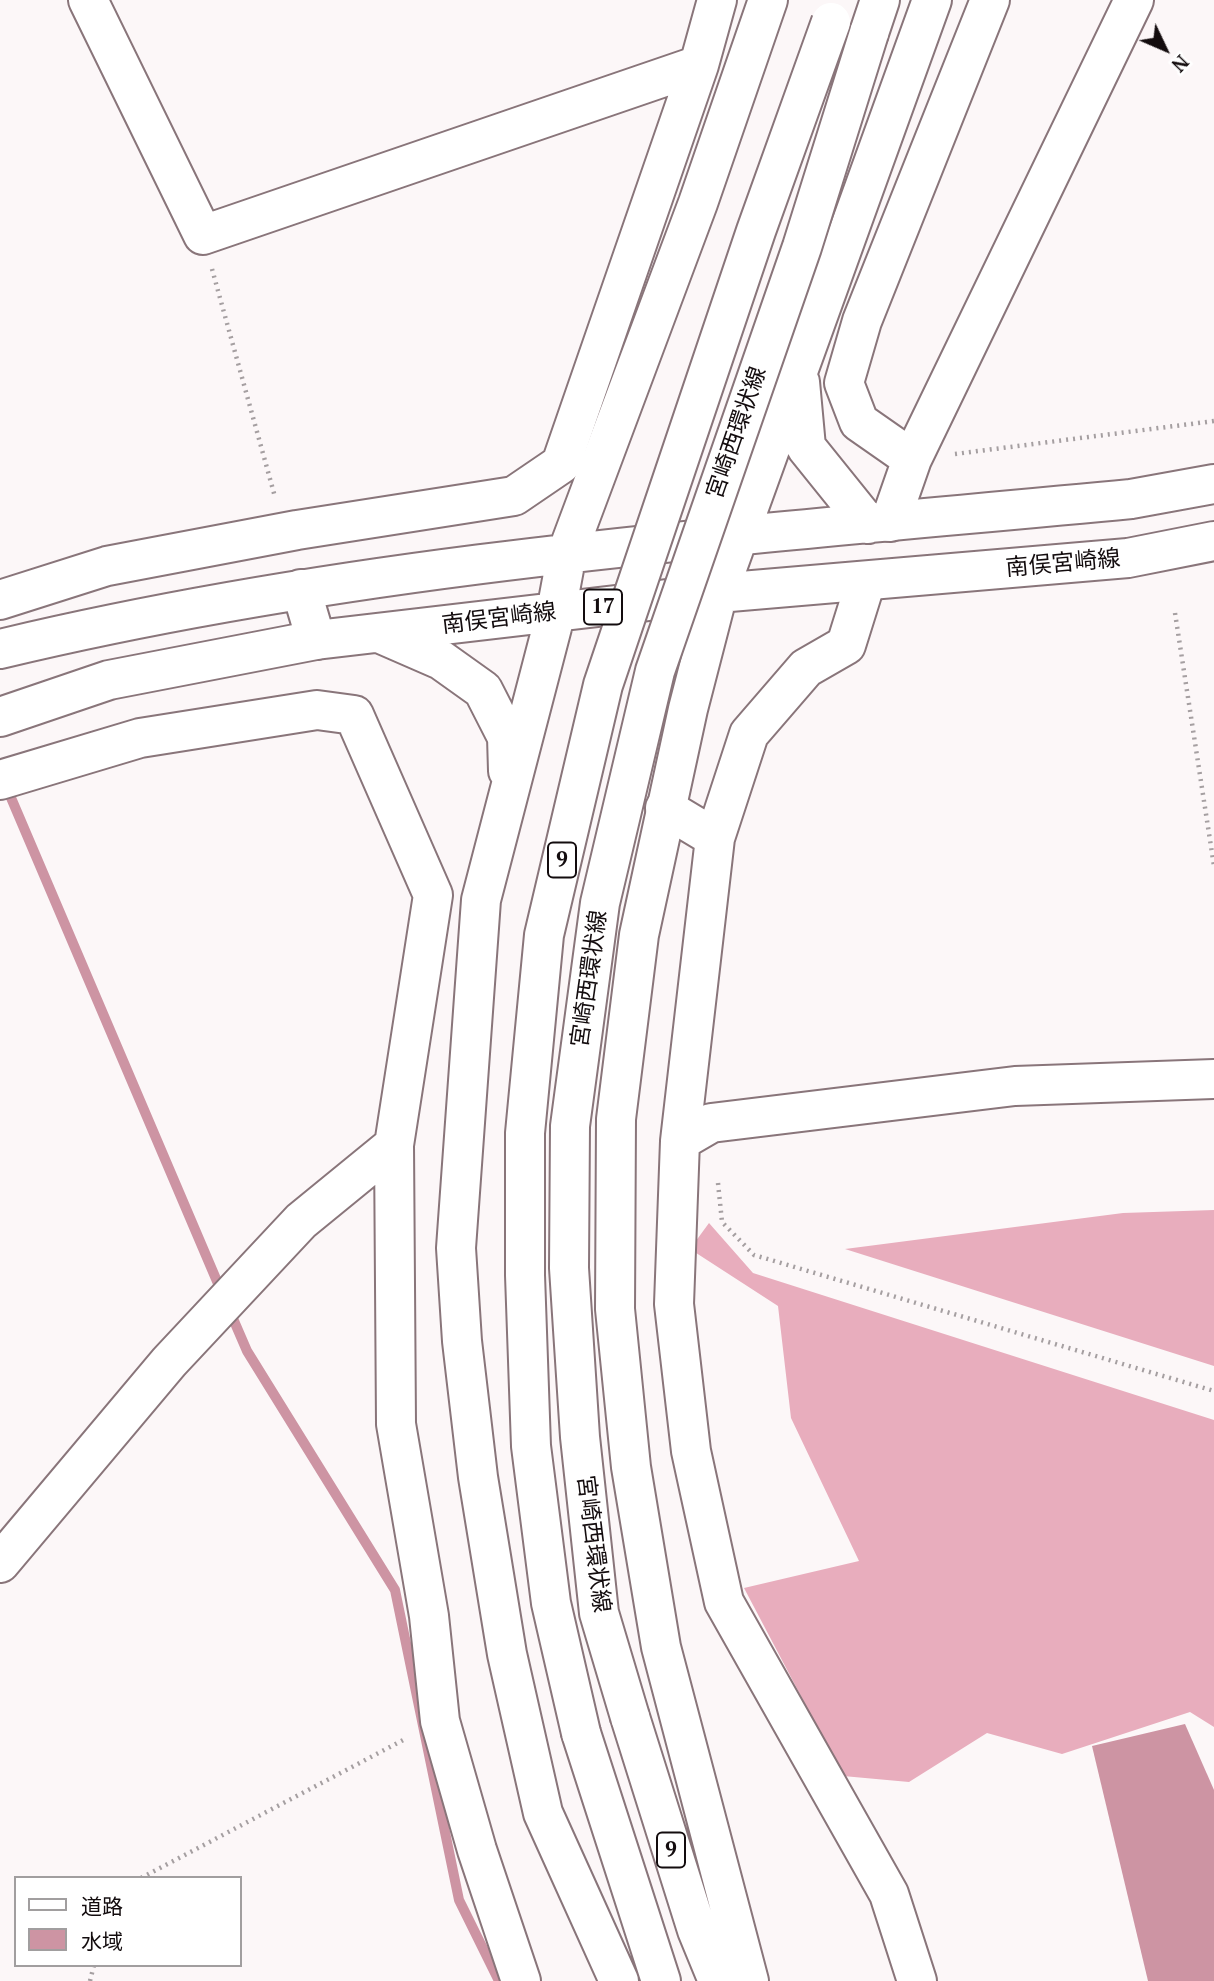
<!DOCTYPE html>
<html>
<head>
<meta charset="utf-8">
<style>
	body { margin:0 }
	#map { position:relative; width:1214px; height:1981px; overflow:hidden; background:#fcf7f8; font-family:"PT Serif","Noto Sans JP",serif }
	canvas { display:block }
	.legend { position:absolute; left:14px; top:1876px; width:228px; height:91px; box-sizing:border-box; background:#fff; border:2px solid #a19e9f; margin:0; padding:9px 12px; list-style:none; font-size:21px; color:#130c0e }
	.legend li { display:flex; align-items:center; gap:14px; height:35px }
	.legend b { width:35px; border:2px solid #a19e9f }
	.north { position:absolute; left:1130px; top:14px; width:70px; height:70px; -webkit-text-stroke:5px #fff; paint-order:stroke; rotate:134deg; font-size:19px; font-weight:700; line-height:28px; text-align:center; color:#130c0e }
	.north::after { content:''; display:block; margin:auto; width:24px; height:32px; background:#130c0e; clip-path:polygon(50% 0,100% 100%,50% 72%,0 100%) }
</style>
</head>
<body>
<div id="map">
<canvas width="1214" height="1981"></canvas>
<ul class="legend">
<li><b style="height:9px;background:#fff"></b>道路</li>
<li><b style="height:19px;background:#cd94a3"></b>水域</li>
</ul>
<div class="north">N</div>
</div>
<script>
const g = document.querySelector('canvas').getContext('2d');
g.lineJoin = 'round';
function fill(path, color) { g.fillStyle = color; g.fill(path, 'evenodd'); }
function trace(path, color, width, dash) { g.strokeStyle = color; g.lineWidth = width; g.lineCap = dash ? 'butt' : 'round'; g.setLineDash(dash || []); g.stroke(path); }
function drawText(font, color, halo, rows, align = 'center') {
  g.font = font + ' "PT Serif","Noto Sans JP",serif'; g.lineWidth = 5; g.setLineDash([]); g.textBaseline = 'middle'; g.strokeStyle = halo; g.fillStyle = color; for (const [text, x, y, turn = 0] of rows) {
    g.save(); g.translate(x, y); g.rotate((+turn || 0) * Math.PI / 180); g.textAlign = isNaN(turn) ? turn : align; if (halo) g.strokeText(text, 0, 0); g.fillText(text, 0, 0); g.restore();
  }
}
fill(new Path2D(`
	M 1214,1210 L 1214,1366 L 845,1249 L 1123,1213 Z
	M 709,1223 L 753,1273 L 1214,1420 L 1214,1727 L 1190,1712 L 1062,1754 L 987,1733 L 909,1782 L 843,1776 L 744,1588 L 859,1561 L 791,1418 L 778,1306 L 690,1249 Z`), '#e8adbd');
fill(new Path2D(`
	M 1185,1724 L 1214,1790 L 1214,1981 L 1148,1981 L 1092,1746 Z`), '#cd94a3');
trace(new Path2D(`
	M 6,786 L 222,1293
	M 228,1307 L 247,1351 L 395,1590 L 459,1900 L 499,1981`), '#cd94a3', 10);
const minor = new Path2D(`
	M 88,0 L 203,235 L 699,65
	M 912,459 L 859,422 L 844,383 L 862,321 L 990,0
	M 890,522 L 912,459 L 1134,0
	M 301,589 L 316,640
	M 0,600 L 107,566 L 297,530 L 514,496 L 561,464 L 699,65 L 717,0
	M 0,780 L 140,738 L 317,710 L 354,715 L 433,895 L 394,1145 L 396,1424 L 429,1616 L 440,1721 L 477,1850 L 521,1981
	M 665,808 L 715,838 L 680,1141 L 674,1304 L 691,1451 L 724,1602 L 889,1894 L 917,1981
	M 715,838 L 749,734 L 806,668 L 846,645 L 866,581
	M 680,1141 L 711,1123 L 1015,1086 L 1214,1079
	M 0,1563 L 169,1362 L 301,1221 L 394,1145`);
const primary = new Path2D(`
	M 869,33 L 880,0
	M 800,382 L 806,447 L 868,524
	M 379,633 L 441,660 L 483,690 L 507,737 L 508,771
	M 0,649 C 371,560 753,535 1131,499 L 1214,484
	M 0,717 L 109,680 L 316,640 L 718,593 L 1128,558 L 1214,541
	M 630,1717 L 697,1930 L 718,1981
	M 581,1733 L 661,1981
	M 619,1981 L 543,1813 L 507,1654 L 478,1477 L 462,1341 L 456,1248 L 481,900 L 556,612 L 567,553 L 698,203 L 768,0
	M 749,1981 L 661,1647 L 631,1467 L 615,1309 L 616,1119 L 639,935 L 688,709 L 718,593 L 932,0`);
trace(minor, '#89757a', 42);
trace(primary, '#89757a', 42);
trace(new Path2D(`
	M 212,269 L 275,497
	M 955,454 L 1214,421
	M 1175,613 L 1214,866
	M 718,1183 L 722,1222 L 754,1255 L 1214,1391
	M 141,1878 L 407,1738
	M 90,1981 L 94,1965`), '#a59fa1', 4.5, [2, 5]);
trace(minor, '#fff', 38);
trace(primary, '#fff', 38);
const primaryBridge = new Path2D(`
	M 630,1717 L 599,1613 L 580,1437 L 569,1268 L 570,1126 L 600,903 L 655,671 L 802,247 L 869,33
	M 581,1733 L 551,1603 L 531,1446 L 525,1275 L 525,1133 L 544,935 L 603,685 L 756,231 L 831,22`);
trace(primaryBridge, '#89757a', 42, []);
trace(primaryBridge, '#fff', 38);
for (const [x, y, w] of [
	[603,607,38],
	[562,860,28],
	[671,1850,28]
]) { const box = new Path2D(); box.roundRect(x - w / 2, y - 17.5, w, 35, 5); g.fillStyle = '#fff'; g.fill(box); trace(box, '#130c0e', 2); }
drawText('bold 21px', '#130c0e', null, [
	["17",603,607],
	["9",562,860],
	["9",671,1850]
]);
drawText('23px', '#130c0e', '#fff', [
	["宮崎西環状線",737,433,-71],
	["南俣宮崎線",1063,564,-5],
	["南俣宮崎線",499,619,-7],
	["宮崎西環状線",590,979,-82],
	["宮崎西環状線",593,1544,83]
]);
</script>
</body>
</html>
